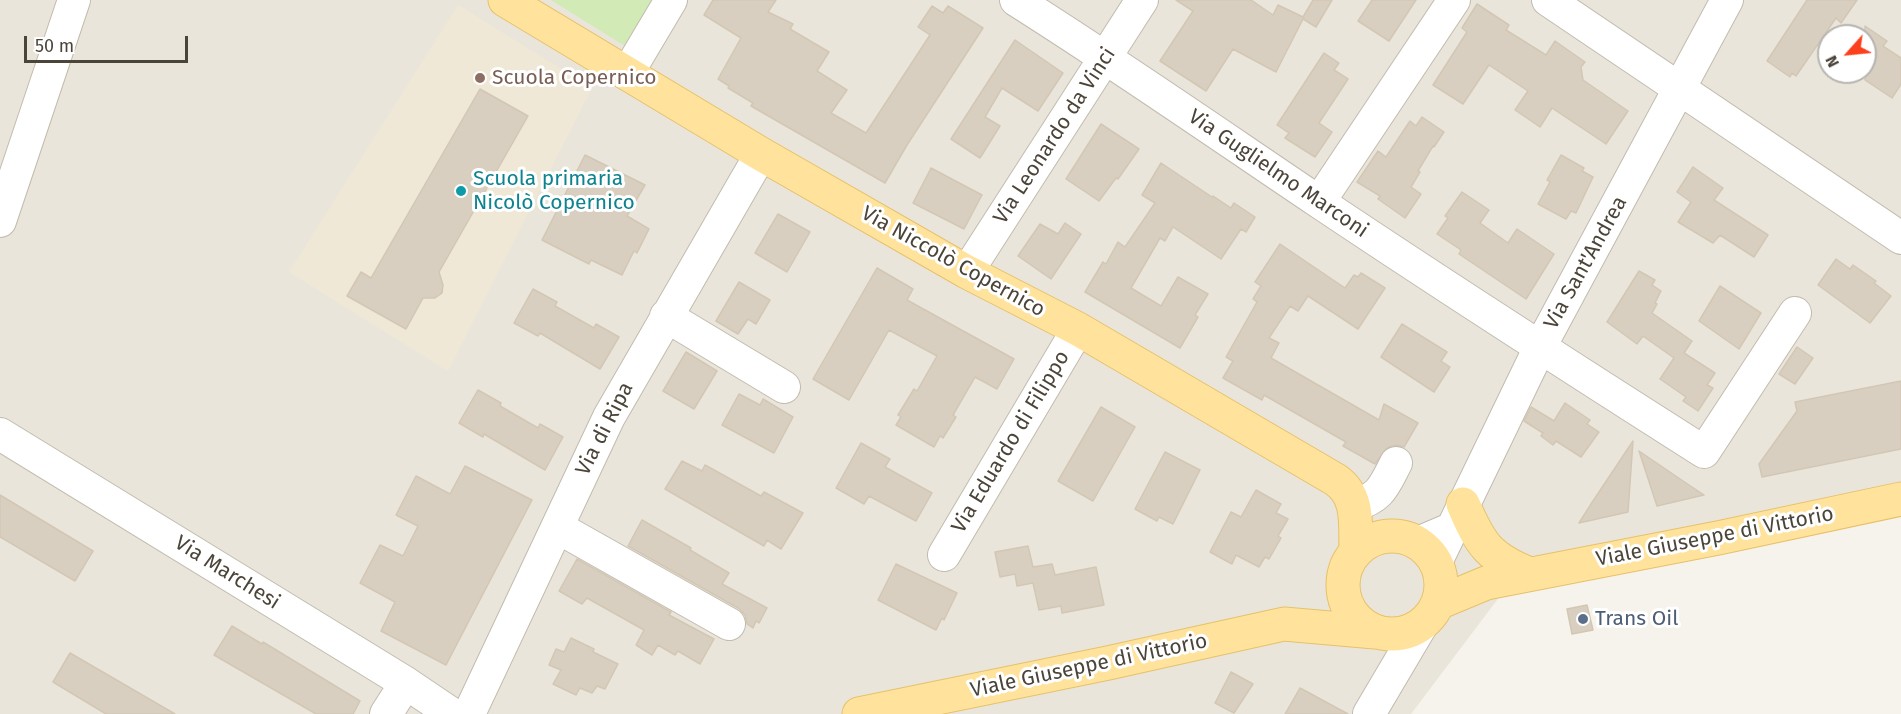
<!DOCTYPE html>
<html>
<head>
<meta charset="utf-8">
<style>
	body { margin:0 }
	#map { position:relative; width:1901px; height:714px; overflow:hidden; background:#f6f3ec; font-family:"Fira Sans",sans-serif }
	canvas { display:block }
	.north { position:absolute; left:1817px; top:24px; width:60px; height:60px; box-sizing:border-box; background:#fff; border:2px solid #b7b4b0; border-radius:50%; rotate:243deg; font-size:16px; font-weight:700; line-height:24px; text-align:center; color:#4b4439 }
	.north::after { content:''; display:block; margin:auto; width:21px; height:27px; background:#fc3f1d; clip-path:polygon(50% 0,100% 100%,50% 72%,0 100%) }
	.scale { position:absolute; left:24px; top:36px; width:164px; height:27px; box-sizing:border-box; border:3px solid #4b4439; border-top:0; padding-left:8px; font-size:18px; line-height:21px; white-space:nowrap; color:#4b4439; -webkit-text-stroke:4px #fff; paint-order:stroke }
</style>
</head>
<body>
<div id="map">
<canvas width="1901" height="714"></canvas>
<div class="north">N</div>
<div class="scale">50 m</div>
</div>
<script>
const g = document.querySelector('canvas').getContext('2d');
g.lineJoin = 'round';
function fill(path, color) { g.fillStyle = color; g.fill(path, 'evenodd'); }
function trace(path, color, width, dash) { g.strokeStyle = color; g.lineWidth = width; g.lineCap = dash ? 'butt' : 'round'; g.setLineDash(dash || []); g.stroke(path); }
function drawText(font, color, halo, rows, align = 'center') {
  g.font = font + ' "Fira Sans",sans-serif'; g.lineWidth = 6; g.setLineDash([]); g.textBaseline = 'middle'; g.strokeStyle = halo; g.fillStyle = color; for (const [text, x, y, turn = 0] of rows) {
    g.save(); g.translate(x, y); g.rotate((+turn || 0) * Math.PI / 180); g.textAlign = isNaN(turn) ? turn : align; if (halo) g.strokeText(text, 0, 0); g.fillText(text, 0, 0); g.restore();
  }
}
fill(new Path2D(`
	M 0,0 L 1901,0 L 1901,486 L 1528,559 L 1411,714 L 0,714 ZM 1829,36 L 1865,36 L 1865,72 L 1829,72 Z`), '#eae5da');
fill(new Path2D(`
	M 458,5 L 592,88 L 448,371 L 289,272 Z`), '#efe8d6');
fill(new Path2D(`
	M 551,0 L 658,0 L 628,48 Z`), '#d2eab5');
const building = new Path2D(`
	M 713,0 L 776,0 L 768,12 L 793,24 L 790,29 L 829,52 L 817,71 L 847,90 L 831,113 L 866,133 L 930,35 L 918,27 L 932,6 L 943,13 L 948,6 L 983,28 L 907,145 L 885,183 L 751,106 L 753,103 L 728,88 L 729,86 L 718,79 L 741,38 L 704,15 Z
	M 1176,0 L 1251,0 L 1273,15 L 1278,5 L 1303,17 L 1313,0 L 1332,0 L 1316,27 L 1303,19 L 1276,72 L 1233,49 L 1206,91 L 1160,61 L 1193,11 Z
	M 1372,0 L 1416,0 L 1389,41 L 1358,21 Z
	M 1807,0 L 1857,0 L 1841,23 L 1836,18 L 1796,76 L 1792,73 L 1790,77 L 1767,61 Z
	M 1477,4 L 1509,25 L 1506,30 L 1546,55 L 1555,41 L 1585,62 L 1581,67 L 1583,80 L 1628,111 L 1606,144 L 1552,108 L 1540,127 L 1515,110 L 1528,91 L 1489,65 L 1463,104 L 1433,85 L 1467,32 L 1462,28 Z
	M 1865,26 L 1887,41 L 1883,46 L 1901,58 L 1901,84 L 1892,98 L 1865,80 Z
	M 1015,40 L 1063,73 L 1038,111 L 1002,88 L 985,117 L 1000,126 L 980,158 L 951,139 Z
	M 1324,53 L 1339,63 L 1334,70 L 1348,79 L 1319,123 L 1332,132 L 1315,157 L 1285,138 L 1289,133 L 1277,125 Z
	M 480,89 L 528,116 L 439,272 L 443,285 L 442,293 L 435,298 L 423,298 L 406,329 L 347,296 L 361,272 L 371,278 Z
	M 1422,117 L 1444,132 L 1434,147 L 1433,146 L 1418,171 L 1420,172 L 1411,187 L 1421,194 L 1405,218 L 1378,199 L 1380,196 L 1357,182 L 1378,151 L 1386,157 L 1410,121 L 1416,126 Z
	M 1101,124 L 1139,149 L 1118,179 L 1116,178 L 1099,201 L 1066,179 Z
	M 585,155 L 645,185 L 627,216 L 649,229 L 637,253 L 634,251 L 622,275 L 591,260 L 589,264 L 542,240 Z
	M 1561,155 L 1584,168 L 1582,171 L 1593,177 L 1576,213 L 1571,211 L 1566,219 L 1538,204 L 1550,182 L 1547,180 Z
	M 1161,163 L 1212,197 L 1213,196 L 1231,208 L 1234,203 L 1255,217 L 1246,232 L 1241,229 L 1221,259 L 1173,227 L 1165,241 L 1160,238 L 1131,288 L 1161,306 L 1178,277 L 1208,294 L 1195,315 L 1198,317 L 1180,348 L 1085,292 L 1103,262 L 1106,264 L 1118,242 L 1125,247 L 1155,203 L 1142,195 Z
	M 1693,167 L 1723,188 L 1714,200 L 1768,235 L 1754,257 L 1720,235 L 1713,243 L 1678,222 L 1691,202 L 1677,192 Z
	M 931,168 L 982,195 L 964,229 L 913,203 Z
	M 1462,192 L 1489,210 L 1480,223 L 1508,243 L 1517,229 L 1554,254 L 1526,299 L 1459,254 L 1461,250 L 1437,234 L 1448,218 L 1445,216 Z
	M 778,214 L 810,232 L 787,272 L 755,253 Z
	M 1065,223 L 1081,234 L 1051,279 L 1018,256 L 1040,224 L 1058,234 Z
	M 1280,244 L 1345,288 L 1354,275 L 1358,277 L 1361,273 L 1385,288 L 1358,329 L 1308,296 L 1298,311 L 1290,306 L 1269,338 L 1279,343 L 1271,358 L 1379,420 L 1384,404 L 1418,423 L 1404,447 L 1396,445 L 1387,448 L 1375,464 L 1343,446 L 1346,442 L 1264,395 L 1262,400 L 1223,378 L 1233,361 L 1226,357 L 1257,302 L 1253,299 L 1261,286 L 1255,282 Z
	M 1836,259 L 1850,269 L 1853,265 L 1876,281 L 1874,283 L 1891,296 L 1870,323 L 1818,285 Z
	M 877,268 L 913,289 L 907,300 L 1014,359 L 997,389 L 975,377 L 953,415 L 956,417 L 943,438 L 940,436 L 934,447 L 896,425 L 901,417 L 898,415 L 914,389 L 917,391 L 937,356 L 889,330 L 849,400 L 813,379 Z
	M 1639,271 L 1655,280 L 1652,285 L 1661,291 L 1655,303 L 1657,304 L 1652,313 L 1692,341 L 1684,353 L 1715,373 L 1707,385 L 1713,388 L 1698,411 L 1683,401 L 1686,397 L 1660,379 L 1674,358 L 1643,336 L 1637,344 L 1607,322 Z
	M 739,282 L 770,300 L 756,324 L 748,319 L 738,334 L 716,321 Z
	M 1720,286 L 1761,313 L 1739,349 L 1699,321 Z
	M 533,289 L 557,302 L 555,306 L 594,328 L 596,324 L 619,337 L 600,369 L 540,333 L 538,336 L 514,323 Z
	M 1402,324 L 1447,352 L 1441,361 L 1450,367 L 1434,392 L 1381,357 Z
	M 1797,347 L 1813,358 L 1795,384 L 1779,374 Z
	M 686,352 L 717,371 L 694,409 L 663,391 Z
	M 1901,381 L 1901,449 L 1762,477 L 1759,464 L 1797,411 L 1795,402 Z
	M 478,390 L 501,403 L 500,406 L 538,428 L 540,424 L 563,437 L 545,470 L 484,434 L 483,437 L 459,423 Z
	M 739,394 L 760,405 L 763,399 L 793,417 L 774,453 L 722,425 Z
	M 1565,403 L 1590,420 L 1587,424 L 1599,432 L 1581,457 L 1556,441 L 1553,445 L 1541,436 L 1543,433 L 1524,421 L 1531,407 L 1554,421 Z
	M 1101,407 L 1135,427 L 1093,501 L 1058,481 Z
	M 1633,441 L 1628,512 L 1579,523 L 1593,501 Z
	M 861,443 L 890,459 L 885,467 L 932,493 L 916,521 L 869,496 L 864,504 L 836,488 Z
	M 1639,451 L 1686,483 L 1704,495 L 1657,506 Z
	M 1165,452 L 1200,470 L 1173,524 L 1159,517 L 1157,521 L 1135,509 Z
	M 682,461 L 702,471 L 705,465 L 761,496 L 764,492 L 803,513 L 781,549 L 767,540 L 764,546 L 665,489 Z
	M 465,466 L 532,500 L 446,665 L 381,631 L 395,602 L 360,583 L 380,545 L 403,556 L 418,526 L 396,515 L 416,476 L 450,494 Z
	M 1256,490 L 1281,504 L 1276,513 L 1288,519 L 1278,536 L 1281,538 L 1269,559 L 1265,557 L 1259,567 L 1236,555 L 1232,564 L 1210,552 L 1231,512 L 1241,517 Z
	M 0,495 L 93,551 L 75,581 L 0,537 Z
	M 642,520 L 691,548 L 690,550 L 729,573 L 722,584 L 767,608 L 759,623 L 756,621 L 753,628 L 747,624 L 745,615 L 738,608 L 628,546 Z
	M 1028,546 L 1033,567 L 1052,564 L 1055,575 L 1096,567 L 1104,605 L 1062,613 L 1061,606 L 1039,610 L 1033,583 L 1017,586 L 1015,574 L 1000,577 L 995,552 Z
	M 577,559 L 671,612 L 669,615 L 714,639 L 700,664 L 678,651 L 675,655 L 658,645 L 652,655 L 636,645 L 644,630 L 587,598 L 582,604 L 559,591 Z
	M 896,564 L 957,593 L 944,620 L 942,618 L 936,630 L 878,600 Z
	M 1587,605 L 1593,630 L 1572,634 L 1567,609 Z
	M 232,626 L 262,644 L 263,642 L 360,701 L 353,714 L 316,714 L 214,655 Z
	M 571,638 L 594,649 L 593,652 L 618,664 L 605,689 L 597,686 L 592,693 L 580,688 L 576,695 L 553,684 L 561,670 L 549,665 L 556,649 L 564,652 Z
	M 70,653 L 175,714 L 106,714 L 53,682 Z
	M 1231,672 L 1253,684 L 1234,713 L 1215,703 Z
	M 1300,688 L 1348,714 L 1285,714 Z`);
fill(building, '#d8cfc1');
trace(building, '#d3c7b4', 1.5);
const minor = new Path2D(`
	M 1016,0 C 1119,65 1218,134 1319,202 C 1446,287 1575,370 1704,452 L 1795,313
	M 1548,0 L 1901,238
	M 627,74 L 671,0
	M 1319,202 L 1454,0
	M 0,221 L 74,0
	M 967,272 L 1142,0
	M 666,316 L 784,387
	M 0,434 L 406,683 L 452,714
	M 1354,505 C 1381,498 1384,486 1396,463
	M 557,527 L 729,624
	M 1418,543 L 1451,529
	M 944,555 L 1078,329
	M 1436,562 L 1540,347 L 1727,0
	M 386,714 L 406,683
	M 469,714 L 609,417 L 761,154
	M 1369,714 L 1421,626`);
const major = new Path2D(`
	M 505,0 L 761,154 L 967,272 L 1078,329 L 1336,480 C 1360,497 1355,525 1356,551
	M 1463,504 C 1480,544 1489,558 1530,574
	M1343 585a49 49 0 1 1 98 0a49 49 0 1 1-98 0Z
	M 1438,603 L 1486,583 L 1718,538 L 1901,499
	M 859,714 L 1108,663 L 1284,624 L 1375,632`);
trace(minor, '#c2bbae', 34);
trace(major, '#e6c16a', 35);
trace(minor, '#fff', 32);
trace(major, '#ffe39c', 33);
for (const [x, y, r, color] of [
	[480,78,6,"#8d6e63"],
	[461,191,6,"#0f9aa8"],
	[1583,619,6,"#5c6f8a"]
]) { const dot = new Path2D(); dot.arc(x, y, r, 0, 2 * Math.PI); g.fillStyle = color; g.fill(dot); trace(dot, '#fff', 2); }
drawText('21px', '#785e54', '#fff', [
	["Scuola Copernico",492,78]
], 'left');
drawText('21px', '#4b4439', '#fff', [
	["Via Leonardo da Vinci",1055,136,-57],
	["Via Guglielmo Marconi",1278,174,34],
	["Via Niccolò Copernico",953,262,29],
	["Via Sant'Andrea",1586,263,-61],
	["Via di Ripa",605,429,-63],
	["Via Eduardo di Filippo",1011,442,-59],
	["Viale Giuseppe di Vittorio",1715,537,-11],
	["Via Marchesi",227,573,32],
	["Viale Giuseppe di Vittorio",1089,666,-12]
]);
drawText('21px', '#0d838f', '#fff', [
	["Scuola primaria",473,179],
	["Nicolò Copernico",473,203]
], 'left');
drawText('21px', '#4e5e75', '#fff', [
	["Trans Oil",1595,619]
], 'left');
</script>
</body>
</html>
